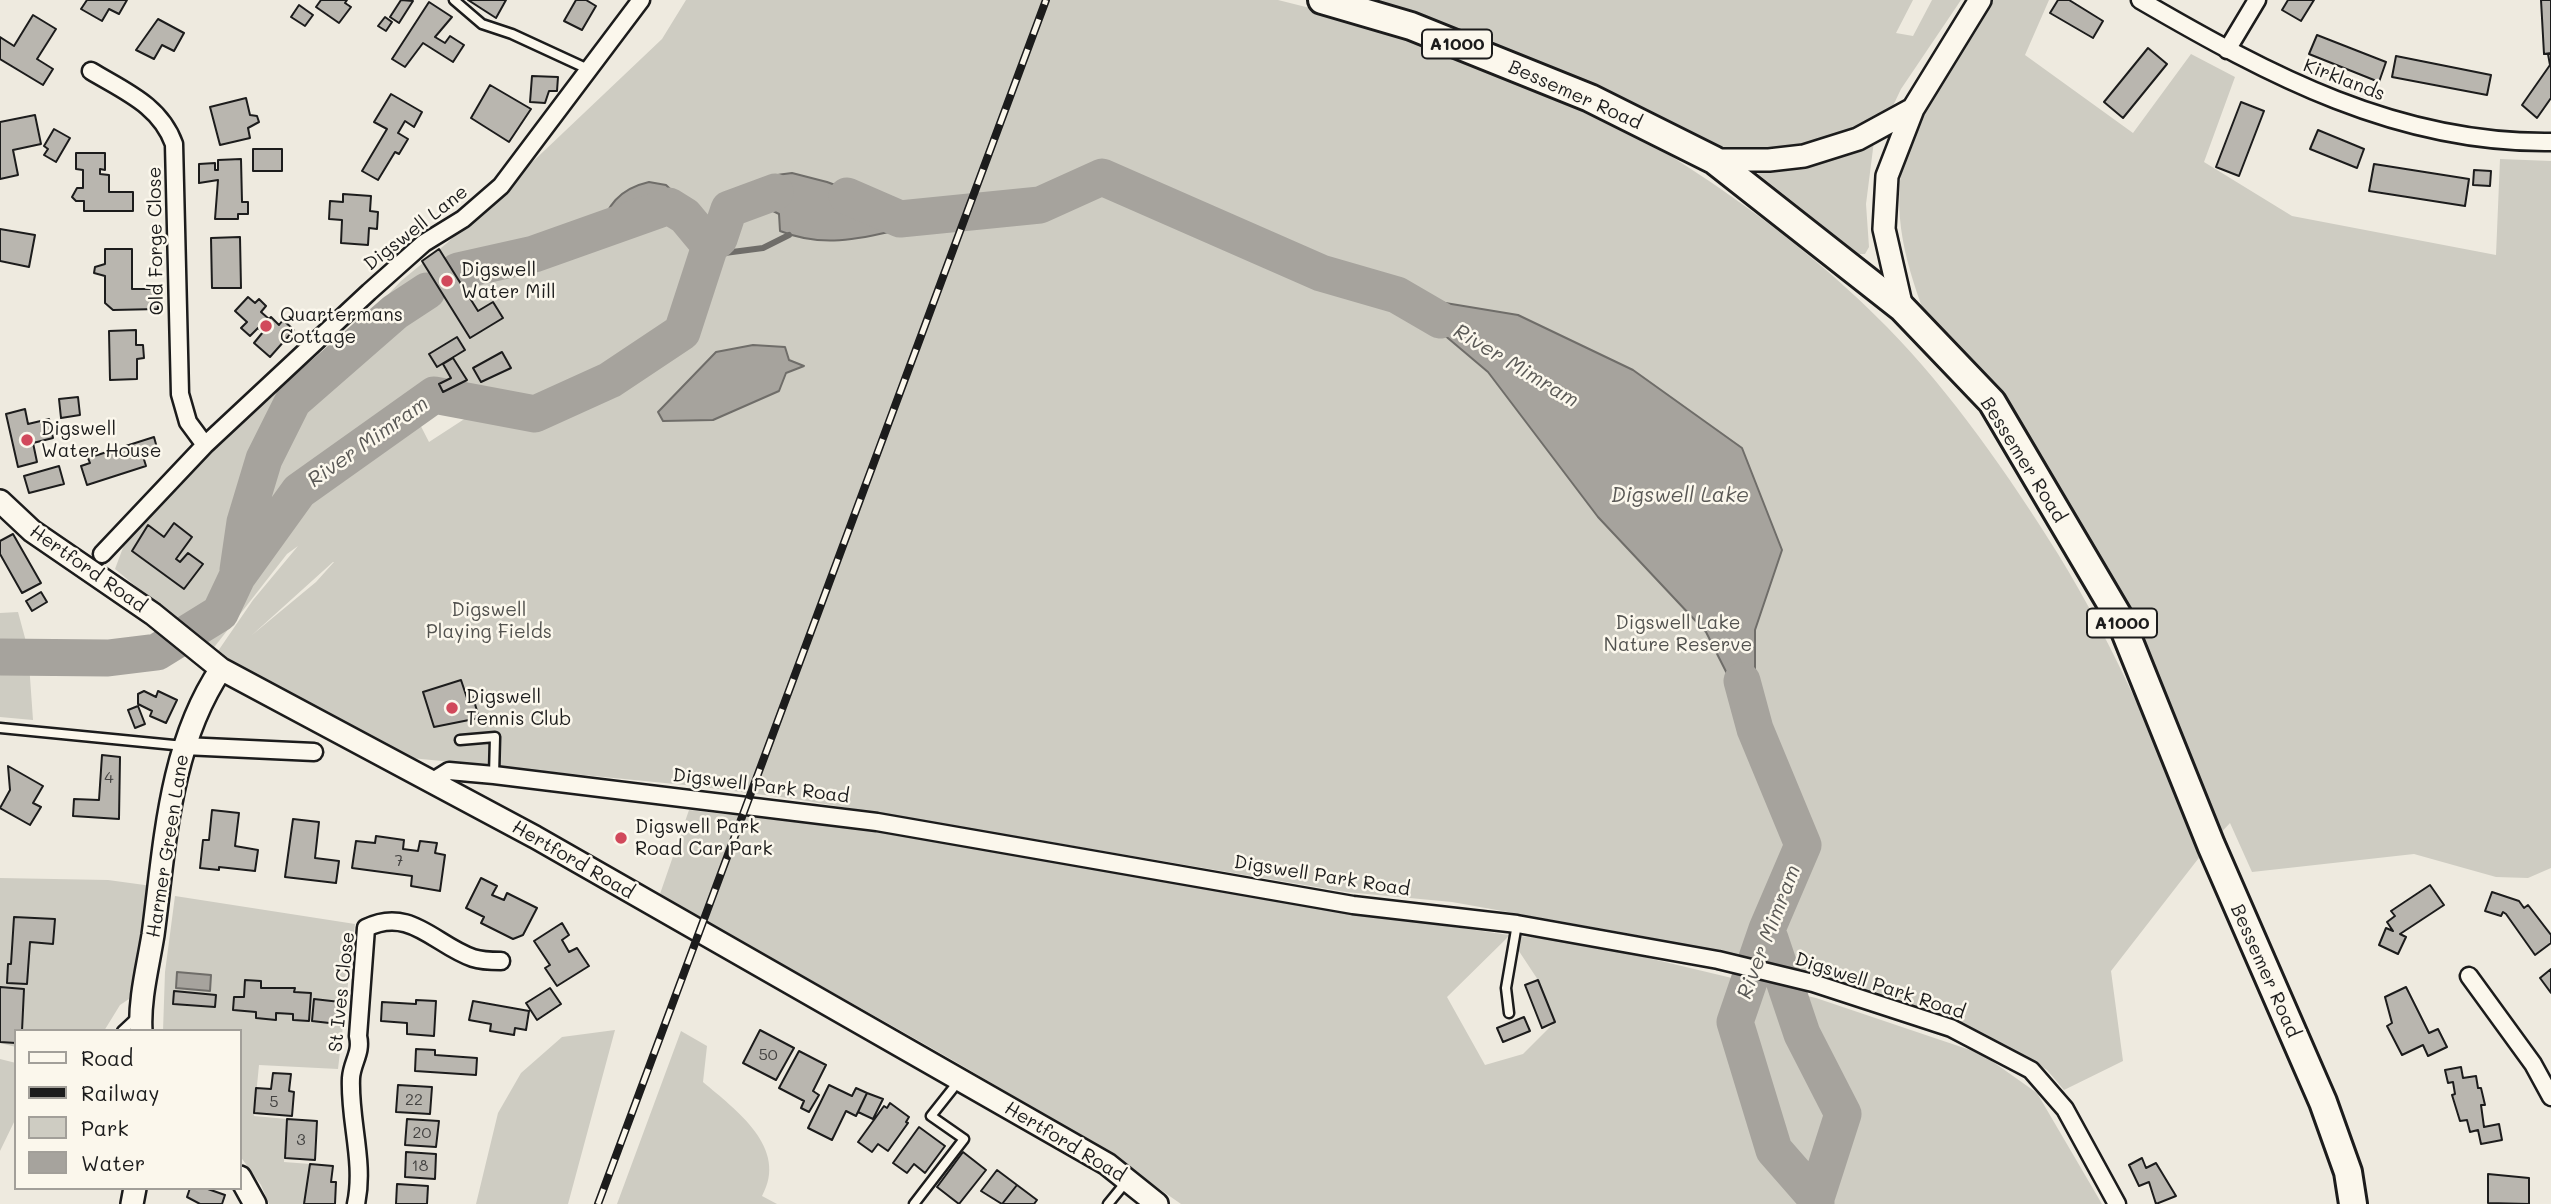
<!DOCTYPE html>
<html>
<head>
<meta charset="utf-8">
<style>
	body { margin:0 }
	#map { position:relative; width:2551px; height:1204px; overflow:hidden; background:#eeeadf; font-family:Mali,sans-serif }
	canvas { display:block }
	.legend { position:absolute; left:14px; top:1029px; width:228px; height:161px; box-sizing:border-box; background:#fbf7ec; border:2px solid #a29f99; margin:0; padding:9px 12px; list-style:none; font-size:21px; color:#1c1c1c }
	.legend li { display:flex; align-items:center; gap:14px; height:35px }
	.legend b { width:35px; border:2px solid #a29f99 }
</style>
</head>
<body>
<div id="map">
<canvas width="2551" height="1204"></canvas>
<ul class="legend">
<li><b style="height:9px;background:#fbf7ec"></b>Road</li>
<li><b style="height:9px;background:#1c1c1c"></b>Railway</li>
<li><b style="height:19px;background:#ceccc2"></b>Park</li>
<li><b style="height:19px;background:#a6a39d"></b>Water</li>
</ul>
</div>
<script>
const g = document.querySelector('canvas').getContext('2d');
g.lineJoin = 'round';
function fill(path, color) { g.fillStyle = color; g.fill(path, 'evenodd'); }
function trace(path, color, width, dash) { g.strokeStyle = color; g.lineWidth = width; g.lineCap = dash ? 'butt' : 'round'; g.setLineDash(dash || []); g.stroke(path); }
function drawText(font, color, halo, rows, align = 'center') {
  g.font = font + ' Mali,sans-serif'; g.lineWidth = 5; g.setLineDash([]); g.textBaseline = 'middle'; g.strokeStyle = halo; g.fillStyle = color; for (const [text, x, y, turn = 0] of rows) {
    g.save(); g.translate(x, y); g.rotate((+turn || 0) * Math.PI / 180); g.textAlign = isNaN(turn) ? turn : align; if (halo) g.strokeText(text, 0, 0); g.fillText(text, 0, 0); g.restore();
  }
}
fill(new Path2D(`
	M 686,0 L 1278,0 C 1355,19 1433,40 1506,70 C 1636,123 1789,226 1887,327 C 1951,392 2010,477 2058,554 C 2116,648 2158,751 2205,850 L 2111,971 L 2123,1061 L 2064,1090 L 2047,1070 L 2005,1045 L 1945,1018 L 1743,960 L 1648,937 L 1452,902 L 1346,892 L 795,799 L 695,786 L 401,757 L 364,733 L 216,654 L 253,600 L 298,546 L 287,554 L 212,650 L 115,569 L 127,537 L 212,446 L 353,331 L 401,281 L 447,243 L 662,39 ZM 434,392 L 489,402 L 489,403 L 429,442 L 410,405 ZM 334,562 L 316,582 L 252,635 L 333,562 Z
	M 1372,0 L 1913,0 L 1896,33 L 1913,36 L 1932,0 L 1961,0 L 1901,89 L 1892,108 L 1870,123 L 1823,143 L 1731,156 L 1637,109 L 1443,23 Z
	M 1985,0 L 2049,0 L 2025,55 L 2133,133 L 2191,54 L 2235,77 L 2204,162 L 2292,216 L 2496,255 L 2500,159 L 2551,161 L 2551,868 L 2528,878 L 2496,877 L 2414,854 L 2252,872 L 2230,823 L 2216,838 L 2115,606 L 1926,318 C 1902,253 1889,203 1909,135 C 1912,125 1915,114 1919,105 C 1937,68 1964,34 1985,0 Z
	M 1874,141 L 1866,204 L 1869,247 L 1865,254 L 1859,254 L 1758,174 L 1761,170 Z
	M 18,612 L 28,649 L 33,720 L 0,717 L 0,613 Z
	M 689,810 L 875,831 L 1304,905 L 1509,935 L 1585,943 L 1816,998 L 1982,1054 L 2037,1093 L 2102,1204 L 1181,1204 C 1016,1087 834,997 660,894 ZM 1509,936 L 1538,980 L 1555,1022 L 1523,1054 L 1485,1065 L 1447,997 Z
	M 0,878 L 108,880 L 152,886 L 129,999 L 120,1005 L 104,1031 L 16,1031 L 16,1047 L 0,1043 Z
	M 175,896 L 355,924 L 338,1069 L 259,1065 L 254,1116 L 287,1119 L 284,1162 L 310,1164 L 304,1204 L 269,1204 L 261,1185 L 240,1156 L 240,1031 L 163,1031 L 165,972 Z
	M 615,1030 L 568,1204 L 476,1204 L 498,1113 L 521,1073 L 562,1037 Z
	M 681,1031 L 707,1046 L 703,1082 C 736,1110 789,1148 762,1196 L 777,1204 L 617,1204 Z
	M 0,1059 L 16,1063 L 16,1118 L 0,1151 Z`), '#ceccc2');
const water = new Path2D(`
	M 792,173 L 827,182 L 890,205 L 893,216 L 889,232 C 850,241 818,246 780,231 L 779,214 L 767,208 L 749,207 L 728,210 C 739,182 765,176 792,173 Z
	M 649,182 L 666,185 L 689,207 L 685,216 L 675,213 L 600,240 L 597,233 C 608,206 618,189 649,182 Z
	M 1397,295 L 1518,315 L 1633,370 L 1742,448 L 1782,550 L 1755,630 L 1755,729 L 1706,632 L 1598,517 L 1488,372 Z
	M 753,345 L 785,347 L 789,360 L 804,366 L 786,373 L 779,391 L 713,420 L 663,421 L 658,412 L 716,352 Z
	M 177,972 L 211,975 L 210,991 L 176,988 Z`);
fill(water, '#a6a39d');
trace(water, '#6f6d69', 2);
trace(new Path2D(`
	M 710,246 L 717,254 L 763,248 L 789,235`), '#6f6d69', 6);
trace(new Path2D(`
	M 847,196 L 900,219 L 1040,205 L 1102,177 L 1321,273 L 1397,295 L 1440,320
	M 458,271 L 534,254 L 669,206 L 685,216 L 710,246
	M 238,570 L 245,522 L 264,459 L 293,401 L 395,312 L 427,291
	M 0,657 L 108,658 L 157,652 L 220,613 L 237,577 L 299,491 L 434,395 L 535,414 L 610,380 L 682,332 L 710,246 L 719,239 L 729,209 L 775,192
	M 1742,681 L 1755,729 L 1803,845 L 1767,929 L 1735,1022 L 1774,1150 L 1816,1198 L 1816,1204
	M 1770,939 L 1802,1034 L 1843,1114 L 1816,1198`), '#a6a39d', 37);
const building = new Path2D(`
	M 87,0 L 127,0 L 119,14 L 109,9 L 102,21 L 81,9 Z
	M 321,0 L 347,0 L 345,3 L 351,7 L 339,23 L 316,7 Z
	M 401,0 L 413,1 L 399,23 L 390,17 Z
	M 468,0 L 506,0 L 496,18 Z
	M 576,0 L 586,0 L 596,6 L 582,30 L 564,21 Z
	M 2058,0 L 2069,0 L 2103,21 L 2093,38 L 2050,13 Z
	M 2288,0 L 2314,0 L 2301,21 L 2282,10 Z
	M 2541,0 L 2551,0 L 2551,53 L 2544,54 Z
	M 429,2 L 452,17 L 435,37 L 445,43 L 450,36 L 464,45 L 453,62 L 423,43 L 405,67 L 392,59 Z
	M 299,5 L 313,15 L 305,26 L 291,17 Z
	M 33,15 L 56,29 L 37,59 L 53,69 L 43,85 L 0,59 L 0,37 L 14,46 Z
	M 385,17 L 392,22 L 386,31 L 378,26 Z
	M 158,19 L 184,33 L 174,51 L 162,45 L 154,59 L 136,50 Z
	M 2317,35 L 2386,62 L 2379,82 L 2309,54 Z
	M 2148,48 L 2167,64 L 2123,118 L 2104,102 Z
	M 2548,54 L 2551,54 L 2551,98 L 2537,118 L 2522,105 L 2550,65 Z
	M 2396,56 L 2491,75 L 2487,95 L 2392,77 Z
	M 532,76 L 558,77 L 557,91 L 549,91 L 545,103 L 530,102 Z
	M 490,85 L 531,109 L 509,142 L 471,118 Z
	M 391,94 L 422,112 L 414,127 L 405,121 L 398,133 L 408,139 L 399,154 L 395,152 L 378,180 L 362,171 L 387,129 L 374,122 Z
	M 246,98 L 250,115 L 257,116 L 259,122 L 248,128 L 250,138 L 220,145 L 210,107 Z
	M 2241,102 L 2264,111 L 2239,176 L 2216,167 Z
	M 35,115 L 41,144 L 13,150 L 18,175 L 0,179 L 0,122 Z
	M 54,129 L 70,138 L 56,162 L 44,155 L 48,149 L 44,146 Z
	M 2318,130 L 2364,149 L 2357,168 L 2310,149 Z
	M 253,149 L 282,149 L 282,171 L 253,171 Z
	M 76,153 L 105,153 L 105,170 L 100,169 L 100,174 L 109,175 L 109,192 L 133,192 L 133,211 L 84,211 L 84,201 L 76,201 L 72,197 L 77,188 L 83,188 L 83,170 L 76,169 Z
	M 241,159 L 242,202 L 248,202 L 248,214 L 238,214 L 238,219 L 215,219 L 218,180 L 199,183 L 199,164 L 215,163 L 215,170 L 218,170 L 218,160 Z
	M 2374,164 L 2469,179 L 2465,206 L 2369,191 Z
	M 2474,170 L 2491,171 L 2490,186 L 2473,185 Z
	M 343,194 L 371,196 L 370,211 L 378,212 L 377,229 L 369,228 L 368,245 L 341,243 L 342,220 L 329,219 L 330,201 L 343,202 Z
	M 0,229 L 35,235 L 29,267 L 0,261 Z
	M 240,237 L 241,288 L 212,288 L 211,238 Z
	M 105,249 L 132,249 L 132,289 L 158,289 L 158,309 L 113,310 L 105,303 L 105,276 L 94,273 L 95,267 L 105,264 Z
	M 439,249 L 478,311 L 493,302 L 503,318 L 470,338 L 422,261 Z
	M 248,297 L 255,303 L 259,299 L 266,306 L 261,312 L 269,319 L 271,317 L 279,325 L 283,320 L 294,330 L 270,357 L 254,343 L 263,332 L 258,328 L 250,336 L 241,328 L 247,322 L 235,311 Z
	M 136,330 L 136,345 L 143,345 L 144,358 L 137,359 L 137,379 L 110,380 L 109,331 Z
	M 457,337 L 465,350 L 437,367 L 429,354 Z
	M 502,352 L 511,368 L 481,382 L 473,368 Z
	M 453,358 L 467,380 L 443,392 L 439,384 L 451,378 L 443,364 Z
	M 78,397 L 80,415 L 61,418 L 59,399 Z
	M 25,409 L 28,424 L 49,419 L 53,438 L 33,443 L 37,462 L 18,467 L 6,414 Z
	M 154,437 L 157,448 L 142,453 L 146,466 L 87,485 L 81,466 L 90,463 L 88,458 Z
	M 59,466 L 64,484 L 29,493 L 24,476 Z
	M 174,523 L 192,537 L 176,559 L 180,562 L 188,553 L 203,564 L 184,589 L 132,551 L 148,525 L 164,537 Z
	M 13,534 L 41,583 L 22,593 L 0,554 L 0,541 Z
	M 41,592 L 47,602 L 32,611 L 26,601 Z
	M 461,680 L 467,698 L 473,697 L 479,718 L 434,727 L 423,692 Z
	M 144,691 L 156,697 L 158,691 L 177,700 L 166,723 L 150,716 L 152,711 L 138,704 L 138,694 Z
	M 138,706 L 145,724 L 135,728 L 128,710 Z
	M 102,755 L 120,757 L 119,819 L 73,816 L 74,799 L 99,800 Z
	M 8,766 L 43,786 L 33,803 L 41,807 L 30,825 L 0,808 L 10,790 Z
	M 212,810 L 239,813 L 235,846 L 258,850 L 255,871 L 219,867 L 219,870 L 200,868 L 203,840 L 209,840 Z
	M 293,819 L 319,822 L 315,858 L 339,861 L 336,883 L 285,877 Z
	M 376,836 L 404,840 L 403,849 L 418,851 L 420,841 L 437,843 L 435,853 L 445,855 L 440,891 L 411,886 L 412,876 L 352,868 L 356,841 L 375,843 Z
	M 481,878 L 497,886 L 492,895 L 504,900 L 507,893 L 537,908 L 523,935 L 513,939 L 481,923 L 484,917 L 466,908 Z
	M 2430,885 L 2444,905 L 2400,934 L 2406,937 L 2398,954 L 2379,945 L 2386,928 L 2393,931 L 2387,922 L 2395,916 L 2391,911 Z
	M 2492,892 L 2519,901 L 2524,908 L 2528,905 L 2551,935 L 2551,943 L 2535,955 L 2506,914 L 2503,912 L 2501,916 L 2485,911 Z
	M 14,917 L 55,919 L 53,944 L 30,942 L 27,984 L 7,983 L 8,964 L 11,964 Z
	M 562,923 L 569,935 L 562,940 L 569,952 L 577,948 L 589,966 L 557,986 L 545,968 L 550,965 L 534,941 Z
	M 2551,969 L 2551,993 L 2540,978 Z
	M 245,980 L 261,981 L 261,988 L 295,988 L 294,992 L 311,993 L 309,1021 L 293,1020 L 293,1014 L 276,1013 L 276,1020 L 256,1018 L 256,1012 L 233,1010 L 234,997 L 244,997 Z
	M 1538,980 L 1555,1022 L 1542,1028 L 1525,985 Z
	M 0,987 L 24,989 L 22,1031 L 16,1031 L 16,1043 L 0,1042 Z
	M 2406,987 L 2429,1033 L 2438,1029 L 2447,1047 L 2428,1056 L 2423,1045 L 2402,1055 L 2387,1026 L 2392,1023 L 2385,997 Z
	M 550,988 L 561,1004 L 537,1020 L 526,1003 Z
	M 174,991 L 216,995 L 215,1007 L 173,1004 Z
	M 314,999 L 340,1002 L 338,1024 L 312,1021 Z
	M 416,1000 L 436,1001 L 434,1036 L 407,1034 L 407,1023 L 381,1021 L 382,1002 L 416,1004 Z
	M 473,1001 L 529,1011 L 526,1030 L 515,1028 L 514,1035 L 490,1031 L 491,1024 L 469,1020 Z
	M 1524,1017 L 1530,1031 L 1503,1042 L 1497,1028 Z
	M 760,1030 L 794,1048 L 776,1080 L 743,1063 Z
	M 416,1049 L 435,1050 L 435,1055 L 477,1058 L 476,1075 L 415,1071 Z
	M 799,1051 L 826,1065 L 813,1091 L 819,1095 L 809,1112 L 801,1108 L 804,1101 L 779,1088 Z
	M 2461,1067 L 2463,1078 L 2476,1076 L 2478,1088 L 2481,1088 L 2485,1105 L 2481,1105 L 2484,1127 L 2499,1124 L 2502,1140 L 2481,1144 L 2478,1130 L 2470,1132 L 2467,1120 L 2460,1121 L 2452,1095 L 2455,1094 L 2453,1082 L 2448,1083 L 2445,1070 Z
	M 273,1073 L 291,1074 L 289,1091 L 294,1092 L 292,1116 L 254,1113 L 256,1088 L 271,1089 Z
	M 398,1085 L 432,1087 L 430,1114 L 396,1112 Z
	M 829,1085 L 852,1096 L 856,1088 L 867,1093 L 856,1116 L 846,1111 L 832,1140 L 808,1128 Z
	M 867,1093 L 883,1099 L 873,1119 L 858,1112 Z
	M 890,1103 L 909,1117 L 906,1122 L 908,1123 L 888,1151 L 878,1144 L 872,1152 L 858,1142 L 884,1106 L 887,1108 Z
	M 287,1119 L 317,1121 L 315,1160 L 285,1158 Z
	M 407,1119 L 439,1121 L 436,1147 L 405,1145 Z
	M 919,1127 L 945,1146 L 925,1173 L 914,1164 L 907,1173 L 893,1163 Z
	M 406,1152 L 436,1154 L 435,1179 L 405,1177 Z
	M 963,1152 L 986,1170 L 959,1204 L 937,1187 Z
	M 2142,1158 L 2146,1168 L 2156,1163 L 2176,1196 L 2156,1204 L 2149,1182 L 2139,1186 L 2129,1165 Z
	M 310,1164 L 333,1166 L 331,1182 L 336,1182 L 335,1204 L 304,1204 Z
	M 997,1170 L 1017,1185 L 1002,1204 L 981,1191 Z
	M 2488,1174 L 2529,1178 L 2529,1204 L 2488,1203 Z
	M 397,1184 L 428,1186 L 427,1204 L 396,1204 Z
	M 1017,1185 L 1037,1200 L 1034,1204 L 1002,1204 Z
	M 190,1188 L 205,1188 L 225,1195 L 222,1204 L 200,1204 L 187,1197 Z`);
fill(building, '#b9b6af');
trace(building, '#1c1c1c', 2);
const service = new Path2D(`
	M 454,0 L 482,24 L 512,34 L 590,70
	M 0,728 L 184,746
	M 460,740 L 495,737 L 494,775
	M 1509,1013 L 1506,988 L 1517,924
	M 122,1031 L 137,1017
	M 914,1204 L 964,1139 L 931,1116 L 958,1082
	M 1108,1204 L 1126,1182`);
const minor = new Path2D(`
	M 2140,0 C 2269,75 2397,144 2551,142
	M 2227,50 L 2257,0
	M 91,71 C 124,91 160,105 174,144 L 180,394 L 188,422 L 205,445
	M 102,554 L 205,445 L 369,292 L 424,243 L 463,219 L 501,186 L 641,0
	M 184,746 L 314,752
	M 433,781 L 449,771 L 494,775 L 877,822 L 1353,905 L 1517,924 L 1718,960 L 1813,983 L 1951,1028 L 2031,1070 L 2065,1109 L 2117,1204
	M 2469,976 L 2533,1064 L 2551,1097
	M 356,1204 C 365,1162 349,1120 351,1078 C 352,1062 362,1053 358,1036 L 366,928 C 410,906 435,945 473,958 C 482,961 492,961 501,961`);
const tertiary = new Path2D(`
	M 1714,160 L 1769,160 L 1804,156 L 1858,139 L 1913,109 L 1980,0
	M 1902,308 L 1884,229 L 1887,176 L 1913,109
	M 0,501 L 32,531 L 153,614 L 221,669 L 535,837 L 1107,1164 L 1157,1204
	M 141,1031 C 139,1000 148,966 153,935 C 165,845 169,746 221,669
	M 240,1177 L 255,1204
	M 132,1204 L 135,1188`);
const primary = new Path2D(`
	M 1322,0 L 1411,26 L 1590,98 L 1714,160 L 1902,308 L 1992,402 L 2120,619 L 2211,845 L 2323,1102 L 2348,1172 L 2353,1204`);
trace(service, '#1c1c1c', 13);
trace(minor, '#1c1c1c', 21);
trace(tertiary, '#1c1c1c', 26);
trace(primary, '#1c1c1c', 32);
trace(service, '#fbf7ec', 8);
trace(minor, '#fbf7ec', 16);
trace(tertiary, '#fbf7ec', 21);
trace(primary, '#fbf7ec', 26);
const rail = new Path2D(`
	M 598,1204 L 1046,0`);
trace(rail, '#1c1c1c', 8);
trace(rail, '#fbf7ec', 5, [16]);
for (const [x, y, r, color] of [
	[447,281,7,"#d1495b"],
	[266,326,7,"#d1495b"],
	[27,440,7,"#d1495b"],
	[452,708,7,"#d1495b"],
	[621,838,7,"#d1495b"]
]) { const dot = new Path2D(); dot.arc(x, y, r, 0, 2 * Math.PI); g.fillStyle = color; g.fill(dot); trace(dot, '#fbf7ec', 2.5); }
drawText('16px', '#434241', null, [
	["4",109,778],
	["7",399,861],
	["50",768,1055],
	["22",414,1100],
	["5",274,1102],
	["20",422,1133],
	["3",301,1140],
	["18",420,1166]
]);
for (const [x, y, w] of [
	[1457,44,70],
	[2122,623,70]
]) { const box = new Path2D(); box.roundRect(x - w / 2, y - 14.5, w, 29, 5); g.fillStyle = '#fbf7ec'; g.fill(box); trace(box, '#1c1c1c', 2); }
drawText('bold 18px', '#1c1c1c', null, [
	["A1000",1457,44],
	["A1000",2122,623]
]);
drawText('19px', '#1c1c1c', '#fbf7ec', [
	["Kirklands",2344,80,21],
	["Bessemer Road",1575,95,24],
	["Digswell Lane",416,228,-38],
	["Old Forge Close",156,241,-91],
	["Bessemer Road",2023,460,58],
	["Hertford Road",88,569,35],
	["Digswell Park Road",761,786,7],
	["Harmer Green Lane",168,846,-81],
	["Hertford Road",573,860,30],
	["Digswell Park Road",1322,876,9],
	["Bessemer Road",2265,971,66],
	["Digswell Park Road",1880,986,18],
	["St Ives Close",342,992,-84],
	["Hertford Road",1065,1142,31]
]);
drawText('19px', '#1c1c1c', '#fbf7ec', [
	["Digswell",461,270],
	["Water Mill",461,292],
	["Quartermans",280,315],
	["Cottage",280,337],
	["Digswell",41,429],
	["Water House",41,451],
	["Digswell",466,697],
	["Tennis Club",466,719],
	["Digswell Park",635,827],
	["Road Car Park",635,849]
], 'left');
drawText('19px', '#51514e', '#fbf7ec', [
	["Digswell",489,610],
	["Playing Fields",489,632],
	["Digswell Lake",1678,623],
	["Nature Reserve",1678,645]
]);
drawText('italic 21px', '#5a5956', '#fbf7ec', [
	["River Mimram",1516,366,31],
	["River Mimram",368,442,-35],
	["Digswell Lake",1680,496],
	["River Mimram",1769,932,-69]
]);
</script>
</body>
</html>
